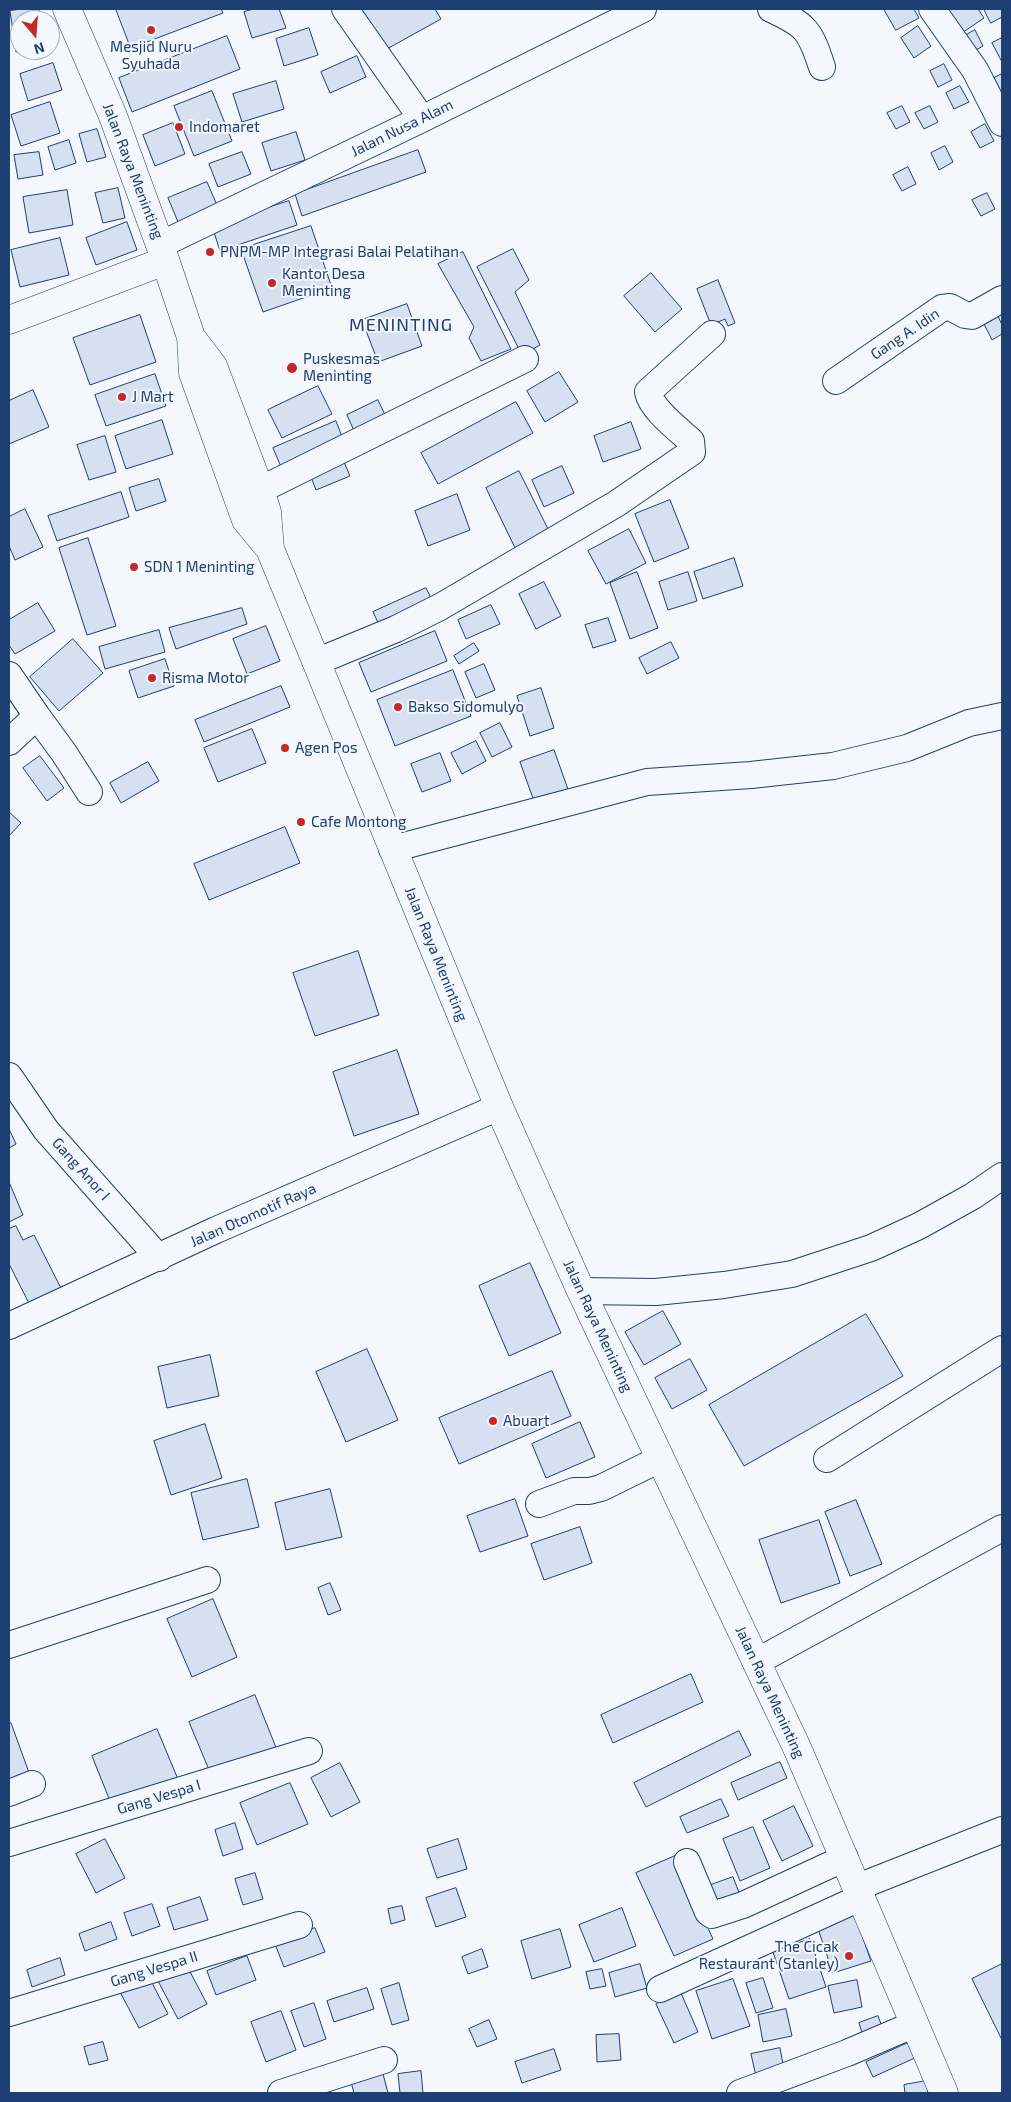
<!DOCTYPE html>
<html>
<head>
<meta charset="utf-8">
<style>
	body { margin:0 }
	#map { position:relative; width:1011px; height:2102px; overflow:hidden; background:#f4f7fb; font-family:"Exo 2",sans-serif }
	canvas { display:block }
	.frame { position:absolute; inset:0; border:10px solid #1d3f73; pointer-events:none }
	.north { position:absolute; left:10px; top:10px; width:50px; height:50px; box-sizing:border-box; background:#f4f7fb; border:1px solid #9eadc5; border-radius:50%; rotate:162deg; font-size:14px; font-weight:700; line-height:20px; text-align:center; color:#1d3f73 }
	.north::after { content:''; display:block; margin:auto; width:18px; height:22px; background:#c62828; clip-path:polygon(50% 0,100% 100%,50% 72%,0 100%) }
</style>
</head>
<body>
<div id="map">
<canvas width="1011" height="2102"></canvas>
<div class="frame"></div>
<div class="north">N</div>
</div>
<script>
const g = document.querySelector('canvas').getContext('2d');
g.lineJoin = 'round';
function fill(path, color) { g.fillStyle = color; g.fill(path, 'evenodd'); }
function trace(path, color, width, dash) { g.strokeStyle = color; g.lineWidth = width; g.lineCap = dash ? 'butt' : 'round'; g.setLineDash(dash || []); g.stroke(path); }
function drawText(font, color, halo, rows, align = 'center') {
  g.font = font + ' "Exo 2",sans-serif'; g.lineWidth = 4; g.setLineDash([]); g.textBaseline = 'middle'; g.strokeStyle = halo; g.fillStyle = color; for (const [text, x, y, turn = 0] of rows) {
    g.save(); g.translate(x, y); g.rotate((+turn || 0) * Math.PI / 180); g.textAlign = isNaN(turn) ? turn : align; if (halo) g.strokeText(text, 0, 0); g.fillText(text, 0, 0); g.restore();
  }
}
const building = new Path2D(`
	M 22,9 L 39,9 L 41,20 L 20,20 L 20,50 L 32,50 L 16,52 L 10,11 Z
	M 116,9 L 221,9 L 223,13 L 131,48 Z
	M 254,9 L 279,9 L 286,28 L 252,38 L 244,12 Z
	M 356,9 L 435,9 L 441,19 L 385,50 Z
	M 884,9 L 914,9 L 919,18 L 896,30 Z
	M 946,9 L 978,9 L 984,18 L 956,37 Z
	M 984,9 L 1002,9 L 1002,17 L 991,23 Z
	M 918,26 L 931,46 L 914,58 L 901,38 Z
	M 309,28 L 318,55 L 284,66 L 276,39 Z
	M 975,30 L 983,46 L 969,54 L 961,38 Z
	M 227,36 L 240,69 L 132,112 L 119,78 Z
	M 1002,38 L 1002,62 L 992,43 Z
	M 357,56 L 366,77 L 330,93 L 321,72 Z
	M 53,63 L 62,90 L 28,101 L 20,74 Z
	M 944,64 L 952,80 L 938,87 L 930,71 Z
	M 1002,74 L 1002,94 L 994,78 Z
	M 276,81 L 284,109 L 242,122 L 233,94 Z
	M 960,86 L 969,102 L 954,109 L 946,93 Z
	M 212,91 L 232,141 L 194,156 L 174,106 Z
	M 50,102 L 60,133 L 21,146 L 11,115 Z
	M 902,106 L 910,122 L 896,129 L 887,113 Z
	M 930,106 L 938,122 L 924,129 L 915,113 Z
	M 173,123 L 185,154 L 155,166 L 143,135 Z
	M 985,124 L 994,141 L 980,148 L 971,132 Z
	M 97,129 L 106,157 L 87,162 L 79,134 Z
	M 296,132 L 305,160 L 271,171 L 262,143 Z
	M 69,140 L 76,163 L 55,170 L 48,147 Z
	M 945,146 L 953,162 L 939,170 L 931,153 Z
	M 418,150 L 426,172 L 302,216 L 295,194 Z
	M 39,152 L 43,175 L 18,179 L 14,155 Z
	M 242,152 L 251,174 L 218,187 L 209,164 Z
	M 908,167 L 916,184 L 902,191 L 893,175 Z
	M 207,182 L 220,212 L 181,229 L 168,198 Z
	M 118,188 L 125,218 L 103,223 L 95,193 Z
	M 67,190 L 73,225 L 29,233 L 23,197 Z
	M 987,193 L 995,209 L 981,216 L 972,200 Z
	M 289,201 L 297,225 L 220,251 L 212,226 Z
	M 127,222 L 137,250 L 96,265 L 86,238 Z
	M 311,226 L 332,288 L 263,312 L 241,249 Z
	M 60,238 L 69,275 L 20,287 L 11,250 Z
	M 513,249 L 529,280 L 515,292 L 540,345 L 522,355 L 477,267 Z
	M 463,252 L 511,349 L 481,361 L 469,338 L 474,327 L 438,264 Z
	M 651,273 L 682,309 L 655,332 L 624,296 Z
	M 718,280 L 735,323 L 728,326 L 725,319 L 711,325 L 697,289 Z
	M 407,304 L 422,346 L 378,362 L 362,320 Z
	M 140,315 L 156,362 L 90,385 L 73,338 Z
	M 998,316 L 1002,325 L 1002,334 L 992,340 L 984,324 Z
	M 559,372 L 578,402 L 545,422 L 527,391 Z
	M 155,374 L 166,406 L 106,426 L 95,395 Z
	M 318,386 L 332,414 L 282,438 L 268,410 Z
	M 33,390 L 49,427 L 9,444 L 9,401 Z
	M 378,400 L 387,419 L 355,433 L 347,415 Z
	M 516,402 L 533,433 L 438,484 L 421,453 Z
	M 162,420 L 173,454 L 126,469 L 115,436 Z
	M 336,421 L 344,442 L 282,469 L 273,448 Z
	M 631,422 L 641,449 L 603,462 L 594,436 Z
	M 105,436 L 116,472 L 89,480 L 77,445 Z
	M 341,455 L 350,476 L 316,490 L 308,469 Z
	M 562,466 L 574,493 L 544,507 L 532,480 Z
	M 519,471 L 552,537 L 518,554 L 486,488 Z
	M 159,479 L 166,501 L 136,511 L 129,488 Z
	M 121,492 L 129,517 L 57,541 L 48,516 Z
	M 457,494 L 470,530 L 428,546 L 415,511 Z
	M 670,500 L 689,548 L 654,562 L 635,514 Z
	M 25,509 L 43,547 L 15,560 L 9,546 L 9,517 Z
	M 629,529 L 646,563 L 606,584 L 588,551 Z
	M 88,538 L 116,626 L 87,635 L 59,548 Z
	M 734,558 L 743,586 L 703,599 L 694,572 Z
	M 637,572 L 658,628 L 630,639 L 610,583 Z
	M 688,572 L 697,601 L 668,610 L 659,582 Z
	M 544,582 L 561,616 L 536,629 L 519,594 Z
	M 426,588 L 434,604 L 381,629 L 373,612 Z
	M 38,603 L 55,631 L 15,654 L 9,645 L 9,620 Z
	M 491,605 L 500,624 L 466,639 L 458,620 Z
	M 242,608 L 247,624 L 176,649 L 169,628 Z
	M 608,618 L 616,641 L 593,648 L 585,625 Z
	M 266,626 L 280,661 L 247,674 L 233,639 Z
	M 159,630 L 165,652 L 105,669 L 99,647 Z
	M 435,631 L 447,661 L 371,692 L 359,663 Z
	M 73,639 L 103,673 L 59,711 L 30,677 Z
	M 671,642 L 679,658 L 647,674 L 639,658 Z
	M 474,643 L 479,651 L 459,664 L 454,656 Z
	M 165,659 L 174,686 L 138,698 L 129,671 Z
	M 484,664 L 495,690 L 476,698 L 465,672 Z
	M 453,670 L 471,716 L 395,746 L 377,700 Z
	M 281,686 L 290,707 L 204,742 L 195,720 Z
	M 541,688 L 554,728 L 530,736 L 517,696 Z
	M 500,723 L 512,747 L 492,757 L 480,733 Z
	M 252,729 L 266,763 L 218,782 L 204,748 Z
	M 476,741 L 486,761 L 462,774 L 451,753 Z
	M 554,750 L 569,792 L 535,804 L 520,762 Z
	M 440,753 L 451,781 L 422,792 L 411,764 Z
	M 40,756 L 64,788 L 47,801 L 23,768 Z
	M 148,762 L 159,781 L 121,803 L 110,783 Z
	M 9,812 L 21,823 L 9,836 Z
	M 285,827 L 300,863 L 209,900 L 194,864 Z
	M 358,951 L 379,1015 L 315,1036 L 293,973 Z
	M 397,1050 L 419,1114 L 354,1136 L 333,1072 Z
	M 9,1129 L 16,1144 L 9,1148 Z
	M 9,1182 L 23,1215 L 9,1222 Z
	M 16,1226 L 23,1240 L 34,1235 L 65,1296 L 34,1313 L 9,1264 L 9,1229 Z
	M 530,1263 L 561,1333 L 509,1356 L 479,1286 Z
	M 663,1311 L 681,1344 L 644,1365 L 625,1332 Z
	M 866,1314 L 903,1376 L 744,1466 L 709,1405 Z
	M 367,1349 L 398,1420 L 346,1442 L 316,1372 Z
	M 210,1355 L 219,1396 L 167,1408 L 158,1367 Z
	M 690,1359 L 707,1390 L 672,1409 L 655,1378 Z
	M 552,1371 L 571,1416 L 459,1464 L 439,1418 Z
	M 580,1422 L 595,1457 L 546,1478 L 532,1444 Z
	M 205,1424 L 222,1478 L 171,1495 L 154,1441 Z
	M 247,1479 L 259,1527 L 203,1540 L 191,1493 Z
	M 330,1489 L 342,1537 L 286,1550 L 275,1503 Z
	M 515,1499 L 528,1536 L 480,1552 L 467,1516 Z
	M 856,1500 L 882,1564 L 850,1576 L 825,1512 Z
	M 819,1520 L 840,1583 L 781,1603 L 759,1540 Z
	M 580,1527 L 592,1563 L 544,1580 L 531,1544 Z
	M 330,1583 L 341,1610 L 328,1615 L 318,1588 Z
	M 213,1599 L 237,1657 L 192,1677 L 167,1619 Z
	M 691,1674 L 703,1702 L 613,1743 L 601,1715 Z
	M 255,1695 L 277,1750 L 212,1777 L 189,1722 Z
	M 11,1723 L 31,1778 L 9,1787 L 9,1724 Z
	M 157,1729 L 180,1784 L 114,1811 L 92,1756 Z
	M 739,1731 L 751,1755 L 646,1807 L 634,1783 Z
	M 780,1762 L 787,1778 L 738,1800 L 731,1783 Z
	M 340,1763 L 360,1802 L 331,1817 L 311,1778 Z
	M 290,1783 L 308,1824 L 257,1845 L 240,1803 Z
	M 721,1799 L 729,1816 L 687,1833 L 680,1817 Z
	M 794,1806 L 813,1846 L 782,1861 L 763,1821 Z
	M 235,1823 L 243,1849 L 223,1856 L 215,1830 Z
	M 753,1827 L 770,1868 L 740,1881 L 723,1839 Z
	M 105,1839 L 125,1878 L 96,1893 L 76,1854 Z
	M 458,1839 L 467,1869 L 437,1878 L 427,1849 Z
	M 675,1856 L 713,1939 L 674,1956 L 636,1873 Z
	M 255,1873 L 263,1899 L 243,1905 L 235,1879 Z
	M 733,1877 L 742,1900 L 717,1910 L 708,1886 Z
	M 456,1888 L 466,1917 L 436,1927 L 426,1898 Z
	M 200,1897 L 208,1920 L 174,1930 L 167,1908 Z
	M 152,1904 L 160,1926 L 132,1936 L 124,1913 Z
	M 402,1906 L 405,1920 L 391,1924 L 388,1909 Z
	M 622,1908 L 636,1946 L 594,1962 L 579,1925 Z
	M 854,1913 L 871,1961 L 833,1973 L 817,1926 Z
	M 111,1922 L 117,1939 L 85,1951 L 79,1934 Z
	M 315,1928 L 325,1952 L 284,1967 L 275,1944 Z
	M 560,1929 L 571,1967 L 532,1979 L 521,1941 Z
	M 810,1939 L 826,1987 L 789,1999 L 773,1952 Z
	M 482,1949 L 488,1967 L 468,1974 L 462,1957 Z
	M 247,1956 L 256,1980 L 216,1995 L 207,1971 Z
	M 60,1958 L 65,1975 L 32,1987 L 27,1970 Z
	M 640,1964 L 647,1988 L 615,1997 L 609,1973 Z
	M 1002,1964 L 1002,2040 L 972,1979 Z
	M 187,1966 L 207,2004 L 178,2019 L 158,1981 Z
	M 602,1969 L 606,1986 L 590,1989 L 586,1972 Z
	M 148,1975 L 168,2014 L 139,2028 L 119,1990 Z
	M 763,1978 L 773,2008 L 756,2013 L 746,1983 Z
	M 733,1979 L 750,2026 L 712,2039 L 696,1991 Z
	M 857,1980 L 862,2007 L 834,2013 L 828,1986 Z
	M 399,1983 L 409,2020 L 392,2025 L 381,1989 Z
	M 367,1988 L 374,2009 L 334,2022 L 327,2001 Z
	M 681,1993 L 698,2032 L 674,2043 L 656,2004 Z
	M 314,2003 L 326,2039 L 304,2047 L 291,2011 Z
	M 786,2009 L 792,2036 L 763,2042 L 758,2015 Z
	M 281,2011 L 296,2050 L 266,2062 L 251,2022 Z
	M 878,2016 L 883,2029 L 863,2036 L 859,2023 Z
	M 489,2020 L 497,2039 L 477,2047 L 469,2029 Z
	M 619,2034 L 621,2060 L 597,2062 L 596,2035 Z
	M 103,2042 L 108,2060 L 89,2065 L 84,2047 Z
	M 910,2042 L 917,2057 L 873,2077 L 866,2062 Z
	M 780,2048 L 785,2075 L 757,2081 L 751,2054 Z
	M 554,2049 L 561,2070 L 522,2083 L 515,2062 Z
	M 421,2071 L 423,2093 L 400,2093 L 398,2074 Z
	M 383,2074 L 388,2093 L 354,2093 L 351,2082 Z
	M 926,2081 L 928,2093 L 905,2093 L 904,2085 Z`);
fill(building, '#d5e0f0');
trace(building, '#1d3f73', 1);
const minor = new Path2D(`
	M 345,9 L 422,119
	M 771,9 C 806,25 810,30 822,67
	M 932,9 L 975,70 L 1002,123
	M 160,245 L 422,119 L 643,9
	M 836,381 L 942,308 L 950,307 L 965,315 L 972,316 L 1002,299
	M 260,490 L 525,359
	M 316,662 L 396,629 L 440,607 L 616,504 L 692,452 L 691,441 C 679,430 651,409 648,392 L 712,334
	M 9,675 L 37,716 L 9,742
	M 37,716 L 64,753 L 89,792
	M 392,849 L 647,782 L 751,775 L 833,766 L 907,748 L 969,723 L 1002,716
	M 9,1076 L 46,1130 L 159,1258
	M 581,1291 L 656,1292 L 724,1285 L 792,1274 L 871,1248 L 919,1226 L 973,1196 L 1002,1176
	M 9,1326 L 216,1230 L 499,1107
	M 827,1459 L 1002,1349
	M 539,1504 L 574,1491 L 589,1491 L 601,1488 L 660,1459
	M 9,1645 L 207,1580
	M 756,1662 L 1002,1528
	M 9,1793 L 32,1784
	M 9,1843 L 309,1751
	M 687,1862 L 708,1912 L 712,1915 L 743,1905 L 845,1858
	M 858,1887 L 1002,1830
	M 660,1989 L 862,1897
	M 9,2013 L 299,1925
	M 281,2093 L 384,2060
	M 740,2093 L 847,2053 L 915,2024`);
const major = new Path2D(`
	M 9,320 L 165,261`);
const highway = new Path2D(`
	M 67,9 L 113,116 L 160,245 L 191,337 L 193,373 L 242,509 L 246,520 L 270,549
	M 191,337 L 213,366 L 260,490 L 267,512 L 270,549 L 499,1107 L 581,1291 L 798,1750 L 944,2093`);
trace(minor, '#1d3f73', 28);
trace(major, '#1d3f73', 29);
trace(highway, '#1d3f73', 29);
trace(minor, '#f4f7fb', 26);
trace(major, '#f4f7fb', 28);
trace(highway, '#f4f7fb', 28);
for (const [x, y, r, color] of [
	[151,30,5,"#c62828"],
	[179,127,5,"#c62828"],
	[210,252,5,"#c62828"],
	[272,283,5,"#c62828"],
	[292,368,6,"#c62828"],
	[122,397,5,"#c62828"],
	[134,567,5,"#c62828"],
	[152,678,5,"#c62828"],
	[398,707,5,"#c62828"],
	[285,748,5,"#c62828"],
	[301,822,5,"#c62828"],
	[493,1421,5,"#c62828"],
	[849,1956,5,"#c62828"]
]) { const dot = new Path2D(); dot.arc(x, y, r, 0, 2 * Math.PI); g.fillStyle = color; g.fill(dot); trace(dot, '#f4f7fb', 2); }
drawText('15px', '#1d3f73', '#f4f7fb', [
	["Mesjid Nuru",151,47,"center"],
	["Syuhada",151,64,"center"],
	["Indomaret",189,127],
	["PNPM-MP Integrasi Balai Pelatihan",220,252],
	["Kantor Desa",282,274],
	["Meninting",282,291],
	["Puskesmas",303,359],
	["Meninting",303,376],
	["J Mart",132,397],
	["SDN 1 Meninting",144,567],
	["Risma Motor",162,678],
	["Bakso Sidomulyo",408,707],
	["Agen Pos",295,748],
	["Cafe Montong",311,822],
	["Abuart",503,1421],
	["The Cicak",839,1947,"right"],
	["Restaurant (Stanley)",839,1964,"right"]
], 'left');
drawText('15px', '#1d3f73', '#f4f7fb', [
	["Jalan Nusa Alam",402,128,-26],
	["Jalan Raya Meninting",133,171,69],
	["Gang A. Idin",905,334,-34],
	["Jalan Raya Meninting",436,954,68],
	["Gang Anor I",81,1169,48],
	["Jalan Otomotif Raya",253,1215,-24],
	["Jalan Raya Meninting",598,1326,65],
	["Jalan Raya Meninting",770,1692,65],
	["Gang Vespa I",159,1797,-17],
	["Gang Vespa II",154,1969,-17]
]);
g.letterSpacing = '1px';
drawText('18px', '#1d3f73', '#f4f7fb', [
	["MENINTING",401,325]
]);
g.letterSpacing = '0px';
</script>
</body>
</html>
